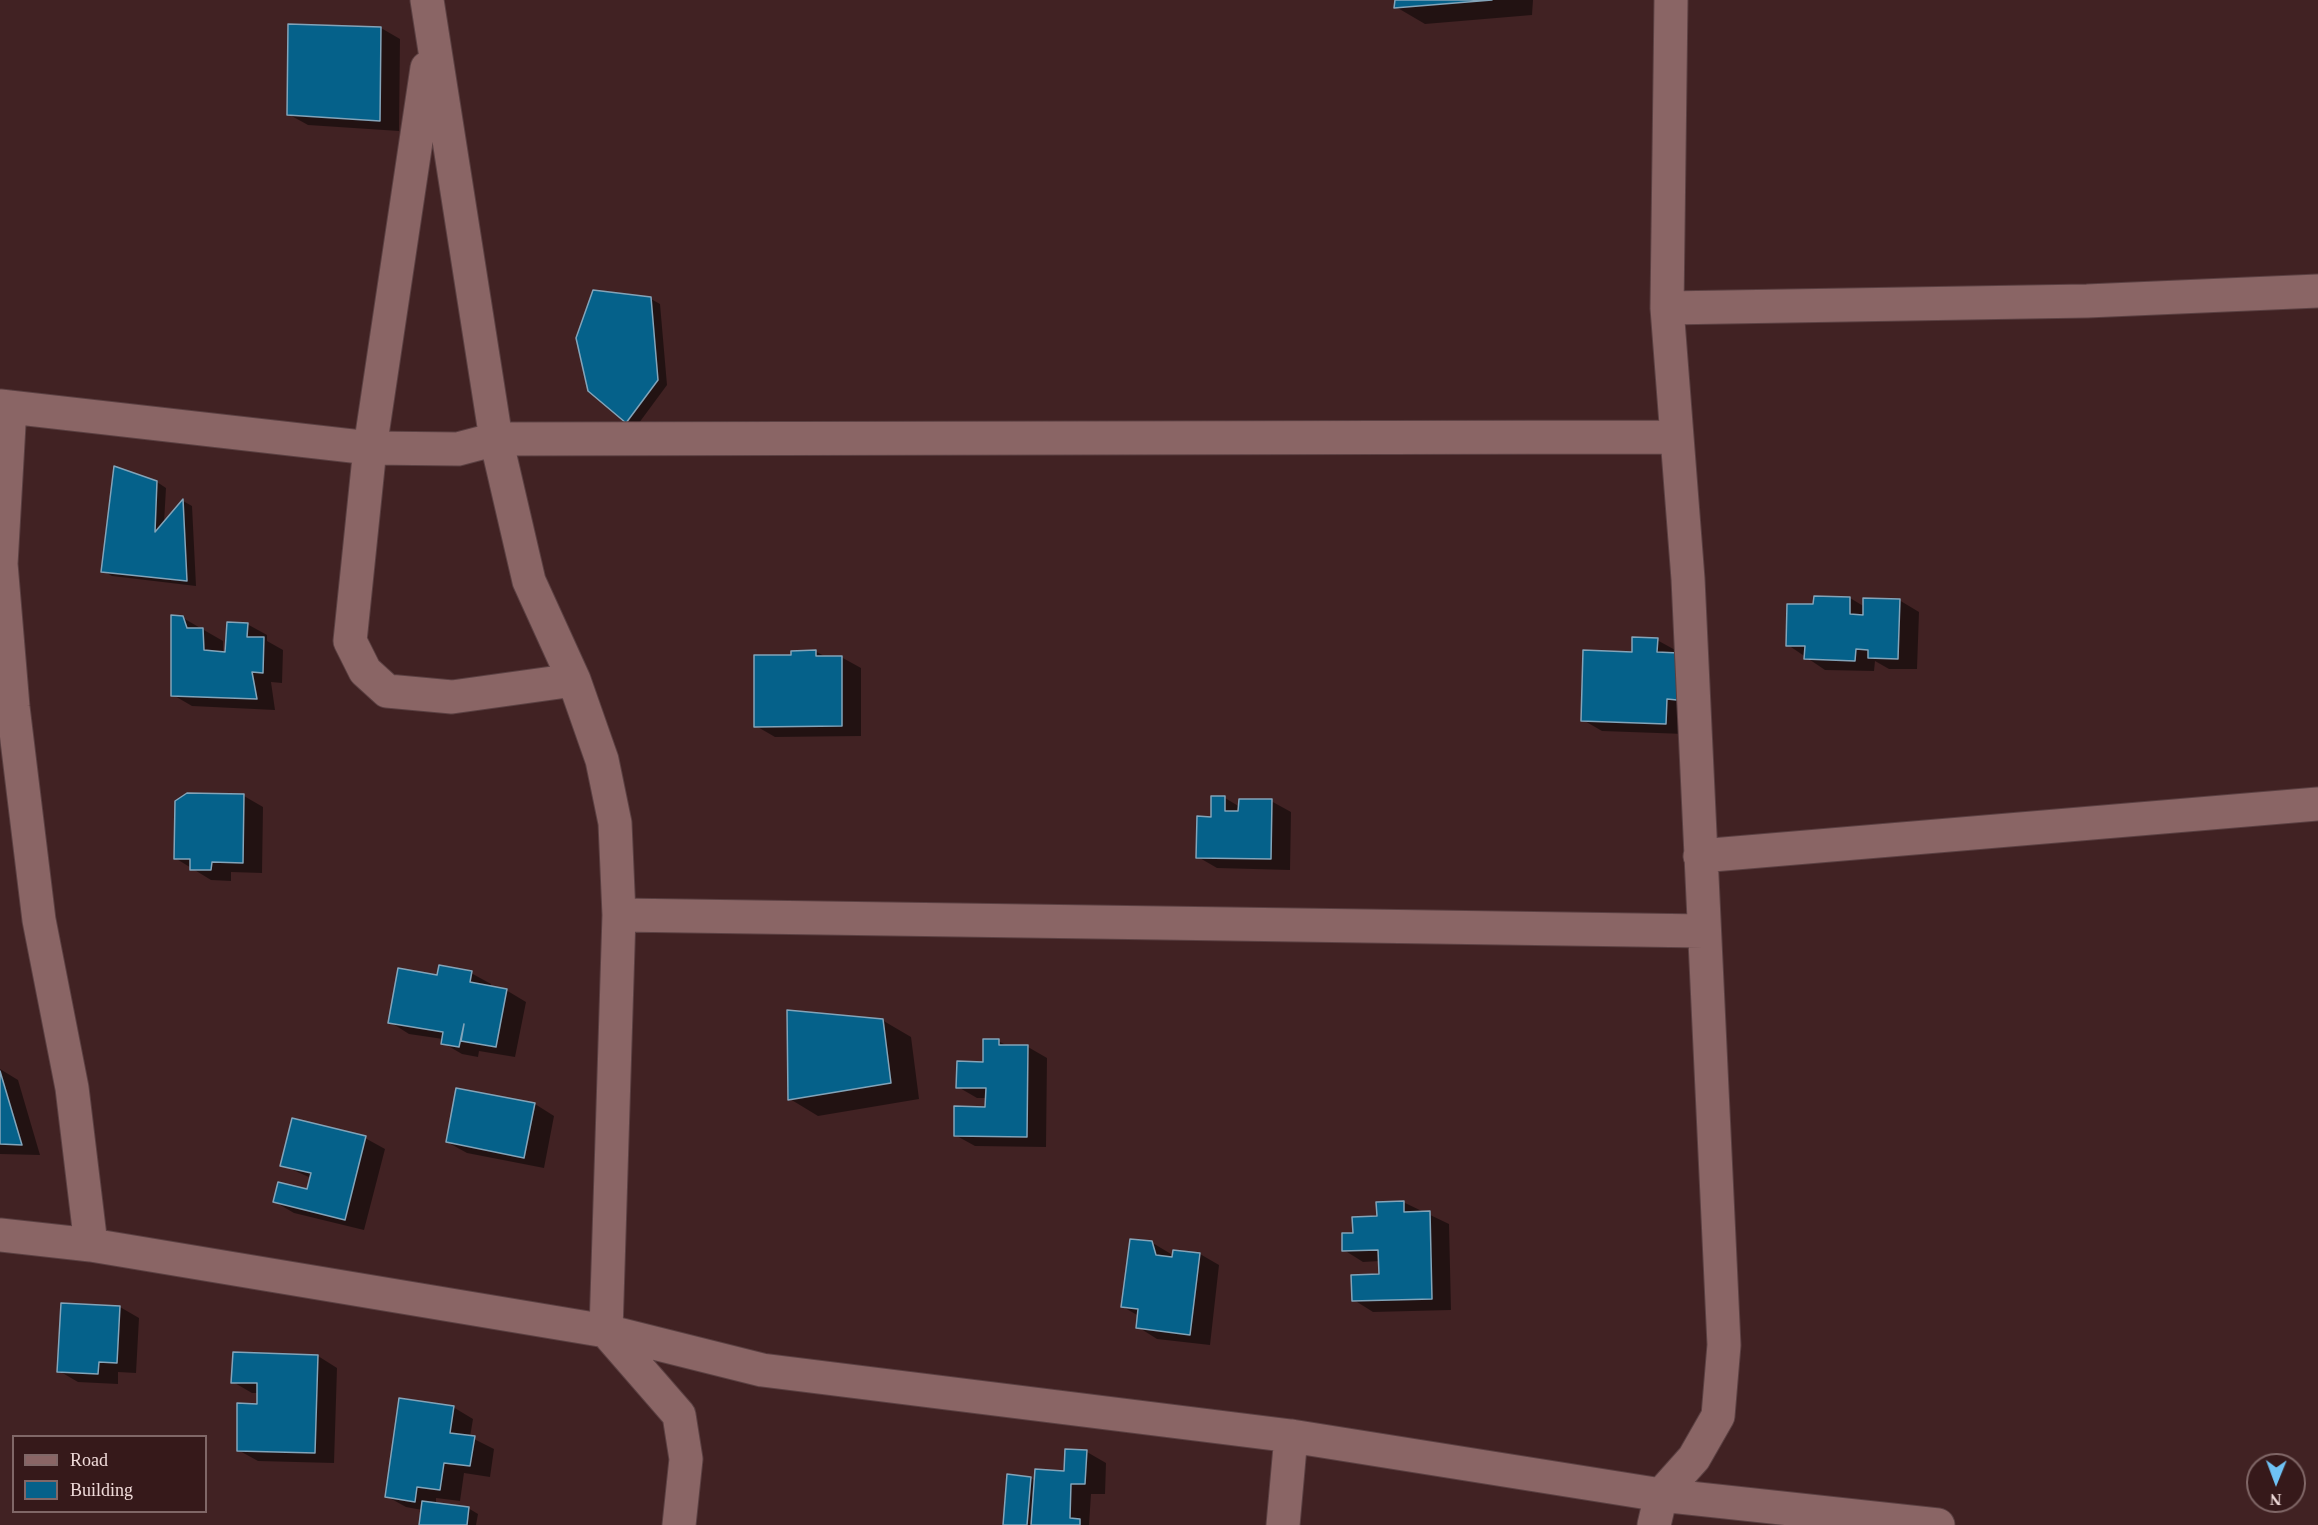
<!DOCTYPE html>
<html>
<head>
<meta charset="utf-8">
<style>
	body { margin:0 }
	#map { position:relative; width:2318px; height:1525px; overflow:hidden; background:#412223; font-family:Georgia,serif }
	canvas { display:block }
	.legend { position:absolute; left:12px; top:1435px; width:195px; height:78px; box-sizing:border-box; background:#36191a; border:2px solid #806767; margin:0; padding:8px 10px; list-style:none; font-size:18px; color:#f0dbda }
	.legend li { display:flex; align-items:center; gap:12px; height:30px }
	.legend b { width:30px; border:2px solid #806767 }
	.north { position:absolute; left:2246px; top:1453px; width:60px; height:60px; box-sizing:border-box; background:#36191a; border:2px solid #806767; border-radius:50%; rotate:181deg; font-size:16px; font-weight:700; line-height:24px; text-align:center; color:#f0dbda }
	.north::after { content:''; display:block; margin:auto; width:21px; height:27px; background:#6fc2f4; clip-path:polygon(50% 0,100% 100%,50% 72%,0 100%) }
</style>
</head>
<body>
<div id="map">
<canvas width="2318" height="1525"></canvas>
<ul class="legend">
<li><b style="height:8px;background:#8a6565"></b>Road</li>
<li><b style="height:16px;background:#05618a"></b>Building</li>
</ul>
<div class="north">N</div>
</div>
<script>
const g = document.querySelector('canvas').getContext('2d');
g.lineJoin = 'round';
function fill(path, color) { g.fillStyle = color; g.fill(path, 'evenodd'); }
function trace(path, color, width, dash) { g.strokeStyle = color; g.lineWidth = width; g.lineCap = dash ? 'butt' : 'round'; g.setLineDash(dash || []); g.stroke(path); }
fill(new Path2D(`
	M 1396,0 L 1533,0 L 1532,15 L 1425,24 L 1396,7 Z
	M 381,28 L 400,39 L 399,131 L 308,125 L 288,114 Z
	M 651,299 L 660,304 L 667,385 L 636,427 L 589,390 Z
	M 157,482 L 166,488 L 164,523 L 183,501 L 192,506 L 196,586 L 112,576 L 103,571 Z
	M 1850,598 L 1865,607 L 1899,600 L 1919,612 L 1917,669 L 1889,669 L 1875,661 L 1874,671 L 1825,670 L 1788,645 L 1815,606 Z
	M 183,618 L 223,641 L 223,653 L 226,653 L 247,624 L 267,635 L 267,641 L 283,650 L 282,683 L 271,682 L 275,710 L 192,706 L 173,695 Z
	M 1657,640 L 1677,651 L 1685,734 L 1602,731 L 1583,720 L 1633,653 Z
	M 815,651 L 826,657 L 841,657 L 861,668 L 861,736 L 775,737 L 756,726 L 792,656 Z
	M 244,796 L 263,807 L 262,873 L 231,872 L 231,881 L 211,880 L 175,858 Z
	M 1225,798 L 1240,807 L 1271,801 L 1291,812 L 1290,870 L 1217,868 L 1198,857 Z
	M 471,973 L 491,984 L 490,987 L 506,990 L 526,1002 L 515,1057 L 479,1051 L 478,1057 L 462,1054 L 443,1043 L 443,1039 L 409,1034 L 390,1022 L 438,977 Z
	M 882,1020 L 911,1037 L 919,1099 L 818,1116 L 790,1099 Z
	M 998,1041 L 1008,1046 L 1028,1047 L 1047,1058 L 1046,1147 L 975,1146 L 955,1135 L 987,1108 L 987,1098 L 977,1098 L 958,1087 L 984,1063 Z
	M 0,1069 L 18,1080 L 40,1155 L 0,1154 Z
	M 535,1104 L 554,1116 L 544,1168 L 467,1153 L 447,1142 Z
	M 365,1138 L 385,1149 L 364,1230 L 294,1213 L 275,1202 L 308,1191 L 311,1178 L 282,1165 Z
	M 1403,1202 L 1449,1224 L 1451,1310 L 1373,1312 L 1354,1300 L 1380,1276 L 1380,1261 L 1363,1262 L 1344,1250 L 1355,1234 Z
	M 1151,1242 L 1171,1254 L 1173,1261 L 1200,1254 L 1219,1265 L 1210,1345 L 1157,1339 L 1138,1327 L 1139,1316 L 1123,1307 Z
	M 62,1304 L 120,1307 L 139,1318 L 136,1373 L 118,1372 L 118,1384 L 78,1382 L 59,1371 Z
	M 318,1356 L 337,1368 L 334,1463 L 258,1461 L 238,1450 L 258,1405 L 258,1393 L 252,1393 L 233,1382 Z
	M 453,1407 L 473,1419 L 470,1437 L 494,1449 L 490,1477 L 464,1473 L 460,1501 L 436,1498 L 436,1504 L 468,1508 L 478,1514 L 476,1525 L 420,1525 L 422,1510 L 406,1507 L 386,1496 Z
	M 1087,1452 L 1106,1463 L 1105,1494 L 1091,1494 L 1089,1525 L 1004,1525 L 1031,1478 L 1036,1481 L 1066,1472 Z`), '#0007');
const building = new Path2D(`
	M 1395,0 L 1492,0 L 1394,8 Z
	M 288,24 L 381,27 L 380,121 L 287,115 Z
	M 593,290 L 651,297 L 658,380 L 626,423 L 588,391 L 576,338 Z
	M 114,466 L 157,481 L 155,532 L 183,499 L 187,581 L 101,572 Z
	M 1814,596 L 1850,597 L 1850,614 L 1863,615 L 1863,598 L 1900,599 L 1898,659 L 1868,658 L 1868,650 L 1856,649 L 1855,661 L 1804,659 L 1805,646 L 1786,646 L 1787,604 L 1813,604 Z
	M 171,615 L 183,616 L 187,628 L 203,628 L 204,650 L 225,652 L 227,622 L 248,623 L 247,637 L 264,637 L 263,673 L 252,672 L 257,699 L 171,696 Z
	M 1632,637 L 1658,638 L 1657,652 L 1679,653 L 1677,700 L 1667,699 L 1666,724 L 1581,721 L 1583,650 L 1632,652 Z
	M 816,650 L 816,656 L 842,656 L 842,726 L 754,727 L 754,655 L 791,655 L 791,651 Z
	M 187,793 L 244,794 L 243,863 L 212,862 L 211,870 L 190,870 L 190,859 L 174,859 L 175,801 Z
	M 1211,796 L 1225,796 L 1225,811 L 1238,811 L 1239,799 L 1272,799 L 1271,859 L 1196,858 L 1197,816 L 1211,817 Z
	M 439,965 L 472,971 L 470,982 L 507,989 L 496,1047 L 461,1041 L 464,1024 L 459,1047 L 441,1044 L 443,1032 L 388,1023 L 398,968 L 437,975 Z
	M 787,1010 L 883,1019 L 891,1083 L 788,1100 Z
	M 983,1039 L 999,1039 L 999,1045 L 1028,1045 L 1027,1137 L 954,1136 L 954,1106 L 985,1107 L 986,1088 L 956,1088 L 957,1061 L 983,1062 Z
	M 0,1071 L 22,1145 L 0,1144 Z
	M 456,1088 L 535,1103 L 524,1158 L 446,1142 Z
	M 292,1118 L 366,1136 L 345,1220 L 273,1202 L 278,1182 L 307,1189 L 311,1173 L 280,1166 Z
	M 1404,1201 L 1404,1212 L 1430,1211 L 1432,1299 L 1352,1301 L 1351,1275 L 1379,1274 L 1378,1250 L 1342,1251 L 1342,1233 L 1353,1233 L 1352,1217 L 1377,1216 L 1376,1202 Z
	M 1130,1239 L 1152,1241 L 1156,1255 L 1172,1257 L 1173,1250 L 1200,1253 L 1190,1335 L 1136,1328 L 1138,1309 L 1121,1307 Z
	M 61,1303 L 120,1306 L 117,1363 L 99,1362 L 98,1374 L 57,1372 Z
	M 233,1352 L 318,1355 L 315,1453 L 237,1451 L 237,1403 L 257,1404 L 257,1383 L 231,1383 Z
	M 399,1398 L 454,1406 L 450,1433 L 475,1436 L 470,1466 L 444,1463 L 440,1490 L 417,1487 L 415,1502 L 385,1497 Z
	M 1065,1449 L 1087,1450 L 1085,1484 L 1071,1484 L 1070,1518 L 1080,1519 L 1080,1525 L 1031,1525 L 1035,1469 L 1064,1471 Z
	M 1007,1474 L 1031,1477 L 1027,1525 L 1003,1525 Z
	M 422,1501 L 469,1507 L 467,1525 L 419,1525 Z`);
fill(building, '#05618a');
trace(building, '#83a4b9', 1.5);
const minor = new Path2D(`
	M 427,0 L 496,439 L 529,581 L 574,680 L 602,760 L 615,823 L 619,915 L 606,1331 L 679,1415 L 686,1459 L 679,1525
	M 427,68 L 370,448 L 350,641 L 365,671 L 387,691 L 452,697 L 574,680
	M 1667,308 L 2087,301 L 2318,291
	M 0,406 L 370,448 L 458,449 L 496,439 L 1677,437
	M 10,407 L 1,564 L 13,707 L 39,920 L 72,1088 L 91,1245
	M 1700,856 L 2318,804
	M 619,915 L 1704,931
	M 0,1235 L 91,1245 L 606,1331 L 762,1370 L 1291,1436 L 1661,1495 L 1938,1525
	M 1283,1525 L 1291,1436
	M 1654,1525 L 1661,1495 L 1694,1458 L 1718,1416 L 1724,1345 L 1688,579 L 1667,308 L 1671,0`);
trace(minor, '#5b4042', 35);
trace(minor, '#8a6565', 33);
</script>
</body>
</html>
